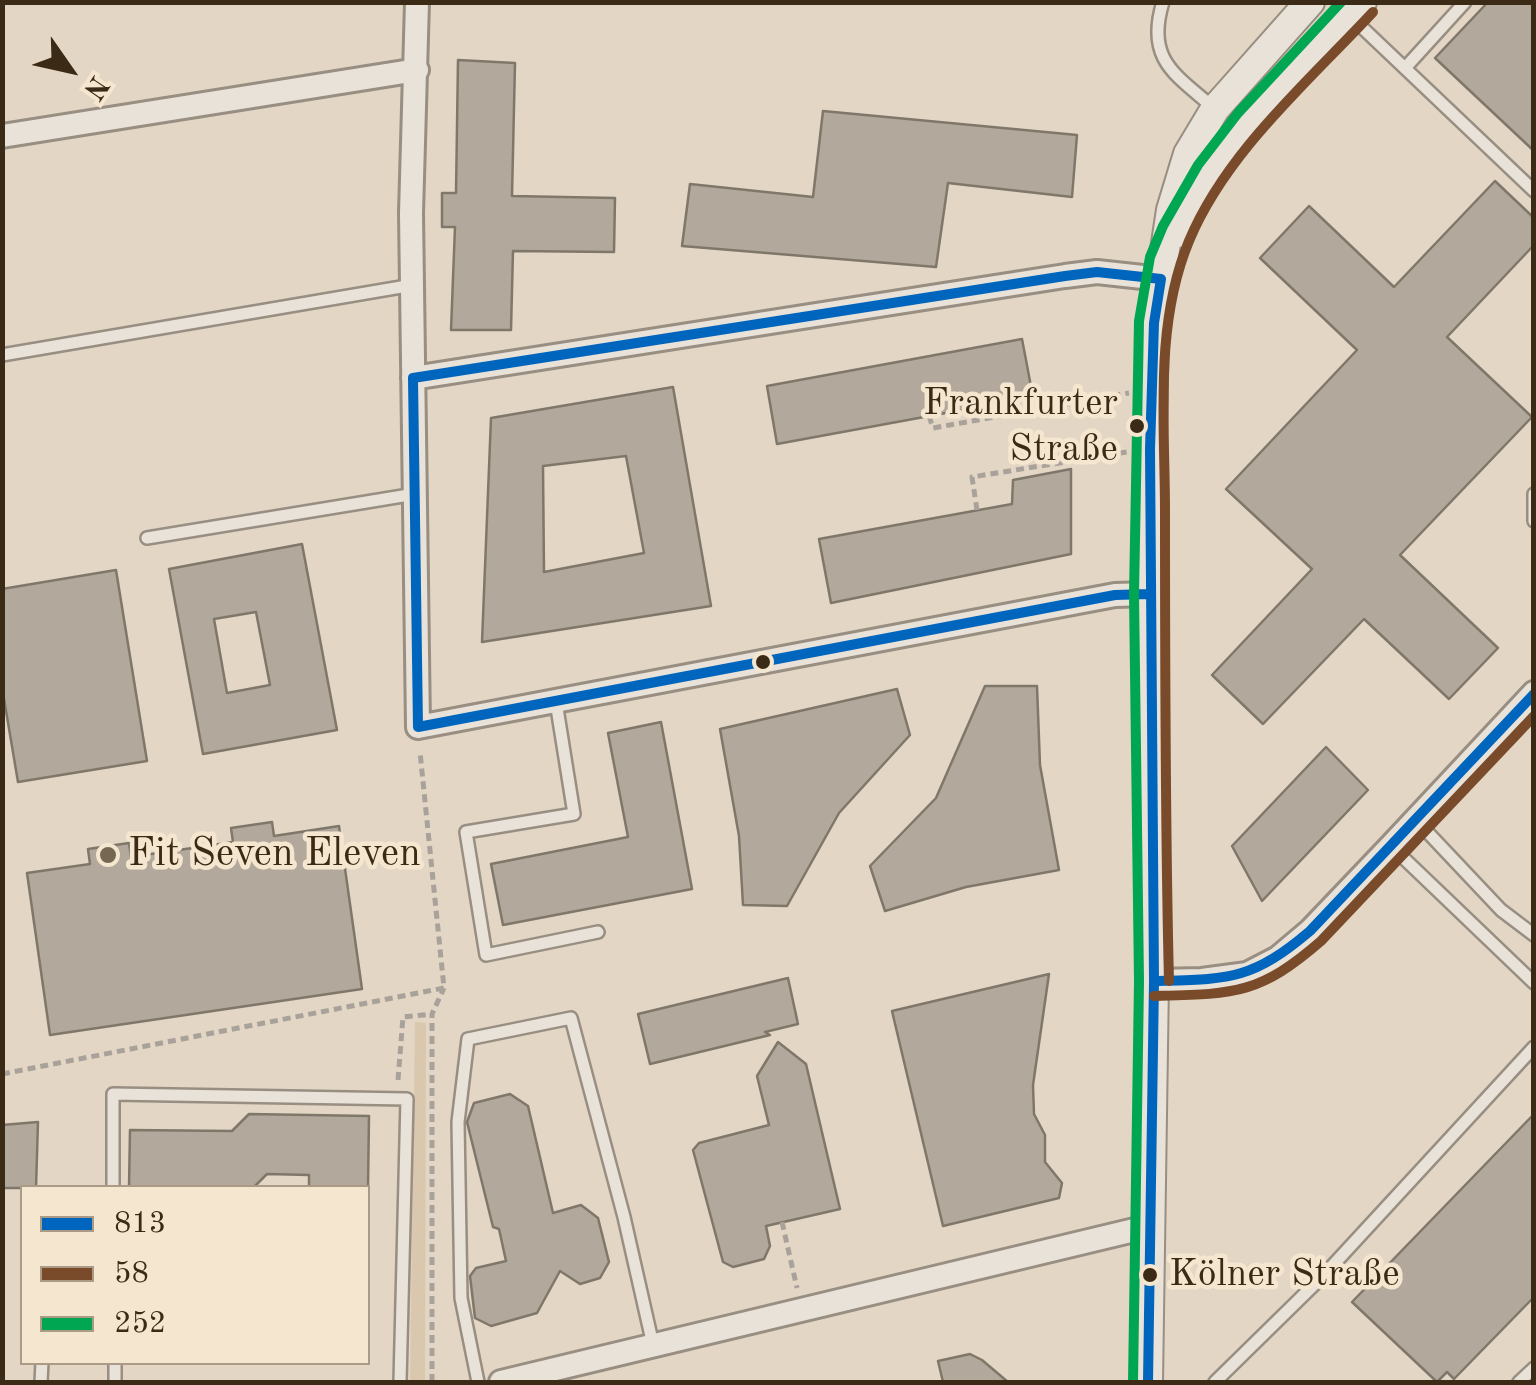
<!DOCTYPE html>
<html>
<head>
<meta charset="utf-8">
<style>
	body { margin:0 }
	#map { position:relative; width:1536px; height:1385px; overflow:hidden; background:#e3d6c4; font-family:"Old Standard TT",serif }
	canvas { display:block }
	.frame { position:absolute; inset:0; border:5px solid #3b2b16; pointer-events:none }
	.legend { position:absolute; left:20px; top:1185px; width:350px; height:180px; box-sizing:border-box; background:#f5e6d0; border:2px solid #ab9b86; margin:0; padding:12px 18px; list-style:none; font-size:30px; color:#3b2b16 }
	.legend li { display:flex; align-items:center; gap:20px; height:50px }
	.legend b { width:50px; border:2px solid #ab9b86 }
	.north { position:absolute; left:20px; top:20px; width:100px; height:100px; -webkit-text-stroke:8px #f5e6d0; paint-order:stroke; rotate:124deg; font-size:28px; font-weight:700; line-height:40px; text-align:center; color:#3b2b16 }
	.north::after { content:''; display:block; margin:auto; width:35px; height:45px; background:#3b2b16; clip-path:polygon(50% 0,100% 100%,50% 72%,0 100%) }
</style>
</head>
<body>
<div id="map">
<canvas width="1536" height="1385"></canvas>
<div class="frame"></div>
<ul class="legend">
<li><b style="height:12px;background:#0065bd"></b>813</li>
<li><b style="height:12px;background:#7a4b2a"></b>58</li>
<li><b style="height:12px;background:#00a651"></b>252</li>
</ul>
<div class="north">N</div>
</div>
<script>
const g = document.querySelector('canvas').getContext('2d');
g.lineJoin = 'round';
function fill(path, color) { g.fillStyle = color; g.fill(path, 'evenodd'); }
function trace(path, color, width, dash) { g.strokeStyle = color; g.lineWidth = width; g.lineCap = dash ? 'butt' : 'round'; g.setLineDash(dash || []); g.stroke(path); }
function drawText(font, color, halo, rows, align = 'center') {
  g.font = font + ' "Old Standard TT",serif'; g.lineWidth = 9; g.setLineDash([]); g.textBaseline = 'middle'; g.strokeStyle = halo; g.fillStyle = color; for (const [text, x, y, turn = 0] of rows) {
    g.save(); g.translate(x, y); g.rotate((+turn || 0) * Math.PI / 180); g.textAlign = isNaN(turn) ? turn : align; if (halo) g.strokeText(text, 0, 0); g.fillText(text, 0, 0); g.restore();
  }
}
fill(new Path2D(`
	M 415,1022 L 426,1023 L 425,1382 L 410,1382 Z`), '#d9c7ae');
const building = new Path2D(`
	M 1488,2 L 1534,2 L 1534,151 L 1435,58 Z
	M 458,60 L 515,63 L 512,196 L 615,198 L 614,252 L 513,251 L 511,330 L 451,330 L 455,227 L 442,227 L 442,193 L 456,193 Z
	M 823,111 L 1077,135 L 1072,197 L 948,183 L 936,267 L 682,246 L 690,184 L 813,197 Z
	M 1495,181 L 1534,218 L 1534,245 L 1447,337 L 1532,417 L 1400,555 L 1498,648 L 1449,699 L 1364,619 L 1263,724 L 1212,675 L 1312,569 L 1226,489 L 1357,350 L 1260,258 L 1309,206 L 1394,287 Z
	M 1022,339 L 1033,397 L 777,444 L 767,386 Z
	M 673,387 L 711,606 L 482,642 L 491,418 ZM 626,456 L 644,553 L 544,572 L 543,466 Z
	M 1071,469 L 1071,554 L 831,603 L 819,539 L 1012,504 L 1013,480 Z
	M 302,544 L 337,730 L 203,754 L 169,569 ZM 256,612 L 270,685 L 227,693 L 214,619 Z
	M 116,570 L 147,761 L 18,782 L 2,687 L 2,589 Z
	M 985,686 L 1037,686 L 1040,765 L 1059,870 L 966,887 L 885,911 L 870,866 L 936,798 Z
	M 897,689 L 910,735 L 839,813 L 787,906 L 743,905 L 739,836 L 720,729 Z
	M 661,722 L 692,889 L 503,925 L 491,864 L 628,837 L 608,733 Z
	M 1326,747 L 1368,790 L 1262,901 L 1232,846 Z
	M 272,822 L 274,836 L 339,826 L 362,989 L 50,1035 L 27,873 L 90,864 L 88,849 L 129,843 L 131,857 L 233,842 L 231,828 Z
	M 1049,974 L 1033,1085 L 1034,1114 L 1045,1135 L 1045,1162 L 1062,1183 L 1059,1198 L 943,1226 L 892,1011 Z
	M 788,978 L 798,1024 L 765,1032 L 770,1035 L 650,1064 L 638,1014 Z
	M 778,1042 L 806,1064 L 840,1209 L 766,1226 L 770,1246 L 764,1259 L 733,1267 L 723,1262 L 693,1150 L 699,1143 L 769,1125 L 757,1076 Z
	M 510,1094 L 528,1106 L 553,1213 L 581,1205 L 598,1218 L 609,1262 L 600,1278 L 580,1284 L 560,1271 L 537,1313 L 491,1326 L 475,1318 L 470,1276 L 476,1268 L 506,1261 L 499,1229 L 493,1227 L 467,1122 L 474,1103 Z
	M 249,1114 L 369,1116 L 368,1188 L 309,1188 L 309,1175 L 267,1174 L 253,1188 L 129,1188 L 130,1130 L 232,1131 Z
	M 1534,1114 L 1534,1297 L 1454,1379 L 1447,1372 L 1437,1382 L 1352,1302 Z
	M 38,1122 L 36,1188 L 2,1188 L 2,1125 Z
	M 970,1354 L 982,1360 L 1008,1382 L 943,1382 L 938,1361 Z`);
fill(building, '#b2a89b');
trace(building, '#80776b', 2.5);
const service = new Path2D(`
	M 1163,2 C 1145,60 1176,75 1215,109
	M 1350,16 L 1534,191
	M 1405,68 L 1465,2
	M 2,355 L 413,285
	M 1534,494 L 1534,521
	M 147,538 L 415,494
	M 556,702 L 574,814 L 466,832 L 486,955 L 598,932
	M 1416,820 L 1501,910 L 1534,935
	M 1391,846 L 1534,983
	M 113,1188 L 113,1094 L 407,1099 L 400,1382
	M 115,1362 L 115,1382
	M 41,1382 L 42,1362
	M 478,1382 L 461,1298 L 458,1122 L 468,1039 L 571,1018 L 624,1217 L 653,1345
	M 1215,1382 L 1322,1277 L 1534,1047
	M 1519,1382 L 1534,1368`);
const minor = new Path2D(`
	M 417,2 L 411,213 L 418,727 L 1115,595 L 1149,594
	M 2,136 L 417,70
	M 413,378 L 1065,276 L 1097,272 L 1161,279
	M 1154,981 L 1202,980 L 1247,974 L 1278,958 L 1310,931 L 1391,846 L 1534,693
	M 501,1382 L 1151,1226`);
const tertiary = new Path2D(`
	M 1175,234 C 1222,144 1294,76 1362,2
	M 1148,1382 L 1154,981 L 1149,594 L 1154,323 L 1171,210 L 1188,154 L 1215,109 L 1310,2`);
trace(service, '#988e82', 16);
trace(minor, '#988e82', 28);
trace(tertiary, '#988e82', 32);
trace(new Path2D(`
	M 929,416 L 933,428 L 1129,393
	M 977,510 L 972,477 L 1127,452
	M 2,1074 L 444,988 L 420,752
	M 398,1080 L 403,1017 L 432,1014
	M 782,1222 L 797,1288
	M 432,1382 L 432,1014 L 444,988`), '#a9a29a', 5, [8, 5]);
trace(service, '#e8e2d8', 11);
trace(minor, '#e8e2d8', 22);
trace(tertiary, '#e8e2d8', 28);
trace(new Path2D(`
	M 1154,981 C 1229,979 1251,981 1310,931 L 1534,694
	M 1148,1382 L 1154,981 L 1150,449 L 1154,323 L 1161,279 L 1097,272 L 1065,276 L 413,378 L 418,727 L 1115,595 L 1149,594`), '#0065bd', 10);
trace(new Path2D(`
	M 1169,981 C 1165,824 1165,668 1165,511 C 1165,423 1154,325 1189,241 C 1226,152 1308,82 1373,12
	M 1154,996 C 1234,994 1259,995 1321,941 L 1534,716`), '#7a4b2a', 10);
trace(new Path2D(`
	M 1133,1382 L 1139,981 L 1134,594 L 1139,321 L 1150,257 L 1163,226 L 1198,165 L 1238,113 L 1341,2`), '#00a651', 10);
for (const [x, y, r, color] of [
	[1137,426,9,"#3b2b16"],
	[763,662,9,"#3b2b16"],
	[108,855,10,"#766753"],
	[1150,1275,9,"#3b2b16"]
]) { const dot = new Path2D(); dot.arc(x, y, r, 0, 2 * Math.PI); g.fillStyle = color; g.fill(dot); trace(dot, '#f5e6d0', 4); }
drawText('38px', '#3b2b16', '#f5e6d0', [
	["Frankfurter",1118,404],
	["Straße",1118,450],
	["Kölner Straße",1169,1275,"left"]
], 'right');
drawText('40px', '#3b2b16', '#f5e6d0', [
	["Fit Seven Eleven",128,855]
], 'left');
</script>
</body>
</html>
